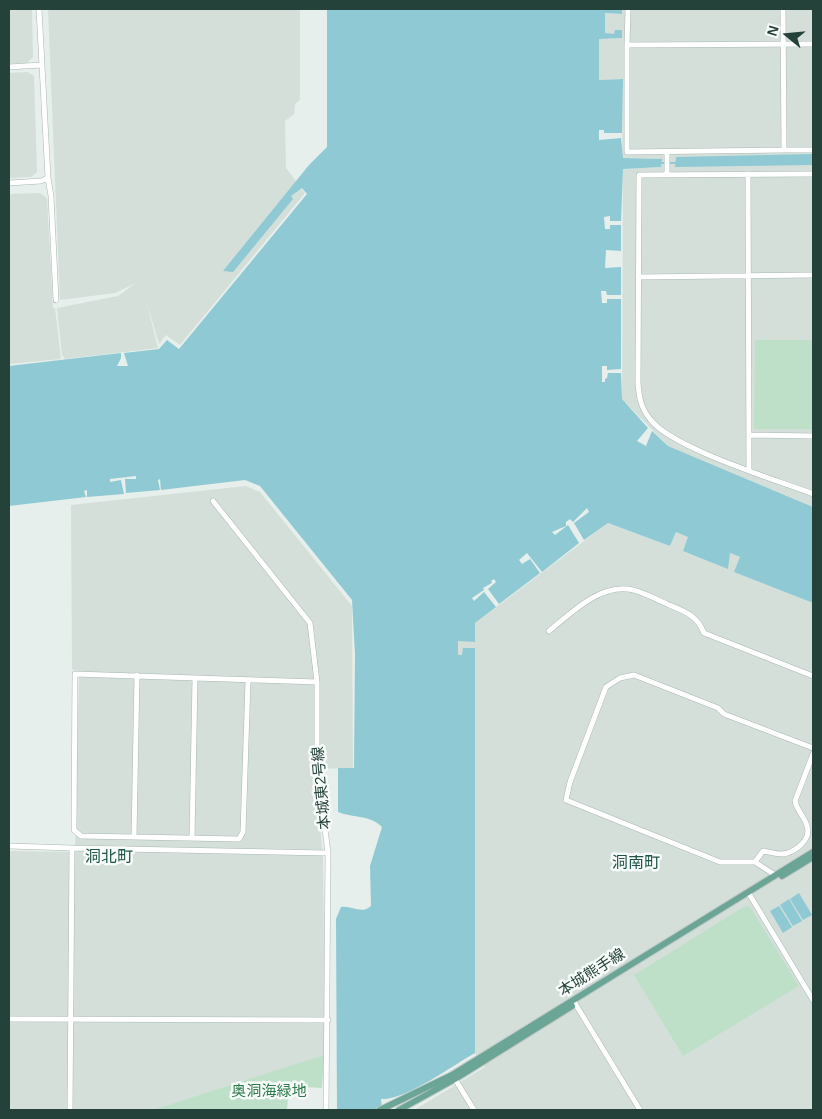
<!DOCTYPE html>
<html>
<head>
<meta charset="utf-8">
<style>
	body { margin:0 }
	#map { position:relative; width:822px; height:1119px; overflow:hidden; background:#e6efeb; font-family:Arial,sans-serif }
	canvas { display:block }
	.frame { position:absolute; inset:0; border:10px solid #24423a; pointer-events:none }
	.north { position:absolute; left:762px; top:10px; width:50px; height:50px; -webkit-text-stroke:4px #f7fbf9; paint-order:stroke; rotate:287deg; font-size:14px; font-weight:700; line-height:20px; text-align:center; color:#24423a }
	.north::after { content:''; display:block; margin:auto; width:18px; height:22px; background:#24423a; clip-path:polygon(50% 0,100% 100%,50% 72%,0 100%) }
</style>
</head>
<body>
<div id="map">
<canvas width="822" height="1119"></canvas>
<div class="frame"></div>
<div class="north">N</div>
</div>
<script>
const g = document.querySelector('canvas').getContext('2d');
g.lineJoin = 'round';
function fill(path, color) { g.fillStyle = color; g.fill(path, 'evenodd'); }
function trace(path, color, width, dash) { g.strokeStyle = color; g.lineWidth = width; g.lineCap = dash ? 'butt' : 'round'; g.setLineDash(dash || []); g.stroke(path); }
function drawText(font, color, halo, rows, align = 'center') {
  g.font = font + ' Arial,"Noto Sans JP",sans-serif'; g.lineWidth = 5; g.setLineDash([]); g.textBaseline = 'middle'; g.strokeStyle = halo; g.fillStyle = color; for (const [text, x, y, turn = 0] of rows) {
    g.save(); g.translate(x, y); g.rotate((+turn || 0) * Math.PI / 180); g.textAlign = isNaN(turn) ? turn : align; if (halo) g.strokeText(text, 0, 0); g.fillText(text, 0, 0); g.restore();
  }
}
fill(new Path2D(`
	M 9,9 L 32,9 L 33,57 L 27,63 L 9,64 Z
	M 48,9 L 300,9 L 300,100 L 295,104 L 294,114 L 285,121 L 286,168 L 305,193 L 180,345 L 166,335 L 159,344 L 146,300 L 158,348 L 65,359 L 62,355 L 57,308 L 118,296 L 136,283 L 115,293 L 60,300 Z
	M 622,9 L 813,9 L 813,507 L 668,446 L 622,399 L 623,169 L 661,167 L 661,159 L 622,158 L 623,79 L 599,80 L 599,39 L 622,38 L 615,34 L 605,34 L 605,13 L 622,14 Z
	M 28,72 L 34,76 L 37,172 L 31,177 L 9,178 L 9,73 Z
	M 40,193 L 47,198 L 53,308 L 55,308 L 61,359 L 9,364 L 9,194 Z
	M 246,486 L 260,492 L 352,606 L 353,768 L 314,769 L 323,856 L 325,1060 L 159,1110 L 9,1110 L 9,851 L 75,852 L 79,673 L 72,669 L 71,505 Z
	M 608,523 L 670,546 L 676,532 L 689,537 L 683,551 L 727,566 L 730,553 L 740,557 L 735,572 L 813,603 L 813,1110 L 414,1110 L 485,1067 L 475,1053 L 474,1039 L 475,649 L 463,649 L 463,655 L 457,655 L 458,641 L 463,641 L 475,623 Z`), '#d4dfda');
fill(new Path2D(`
	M 755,340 L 813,340 L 813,429 L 754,429 Z
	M 745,906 L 750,907 L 799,986 L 683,1056 L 634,975 Z
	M 324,1055 L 322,1088 L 289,1086 L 287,1110 L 153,1110 Z`), '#bfe0c8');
fill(new Path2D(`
	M 327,9 L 622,9 L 622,14 L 605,13 L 605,33 L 614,34 L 615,30 L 622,30 L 622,38 L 599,39 L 599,80 L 623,79 L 622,133 L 604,133 L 604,130 L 599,130 L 599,140 L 621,138 L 623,158 L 662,159 L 661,167 L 623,169 L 621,221 L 610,221 L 610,216 L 604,217 L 605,229 L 610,229 L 610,225 L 621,225 L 621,251 L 606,250 L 605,268 L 621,267 L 621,295 L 607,295 L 606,291 L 601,291 L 602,303 L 607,303 L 607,299 L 621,299 L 621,369 L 607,370 L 607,366 L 602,366 L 602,382 L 605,382 L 605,379 L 607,378 L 608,373 L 621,373 L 622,399 L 648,428 L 637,441 L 646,446 L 652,431 L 668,446 L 813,507 L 813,603 L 734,572 L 740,557 L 730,553 L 728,569 L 683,551 L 688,537 L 676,532 L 670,546 L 608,523 L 584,540 L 574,523 L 589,512 L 587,508 L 573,522 L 570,519 L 566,522 L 566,526 L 552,532 L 555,535 L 568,525 L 579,543 L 542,572 L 527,553 L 519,560 L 522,564 L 530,559 L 540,573 L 499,604 L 488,589 L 496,582 L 494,579 L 491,581 L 492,583 L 483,588 L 484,590 L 472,598 L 474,601 L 484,592 L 496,607 L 475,623 L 475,642 L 458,641 L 458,655 L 462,655 L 463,648 L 475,648 L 475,1053 C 453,1065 405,1101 381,1099 L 382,1110 L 337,1110 L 336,919 L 341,907 C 352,905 361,915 371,906 L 370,866 L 382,827 C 371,815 353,818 338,812 L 338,768 L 354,768 L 355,654 L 352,600 L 260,486 L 245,480 L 161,490 L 160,479 L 158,480 L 160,490 L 126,493 L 125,479 L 136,479 L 136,476 L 110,479 L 110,482 L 121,480 L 124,494 L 87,497 L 87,490 L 84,491 L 86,497 L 9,506 L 9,366 L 121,353 L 121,358 L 117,366 L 128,366 L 124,353 L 159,349 L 167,340 L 179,349 L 307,194 L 302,188 L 291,196 L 293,199 L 233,272 L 223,271 L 309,165 L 327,147 Z
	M 813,154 L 813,165 L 675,167 L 676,157 Z
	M 799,893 L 812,915 L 803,920 L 790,899 Z
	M 789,899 L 802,921 L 793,926 L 780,905 Z
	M 779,906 L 792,927 L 783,933 L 770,911 Z`), '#8ec9d4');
trace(new Path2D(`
	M 662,163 L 676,163`), '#8ec9d4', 2);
const minor = new Path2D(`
	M 628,9 L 627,45 L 813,44
	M 783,9 L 784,150 L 813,150
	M 627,45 L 627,152 L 784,150
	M 9,67 L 41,65
	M 748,174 L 749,470
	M 813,174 L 639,175 L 638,383 C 639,397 641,408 650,419 C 671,448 777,480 813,494
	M 667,175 L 667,152
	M 48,178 L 51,196 L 56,300
	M 9,183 L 41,181 L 48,178 L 39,9
	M 638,277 L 813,275
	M 749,435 L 813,436
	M 213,501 L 310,623 L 317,682 L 317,765 L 328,853 L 326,1110
	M 549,631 C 570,614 597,586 628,589 C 640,590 655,599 667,604 C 684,611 697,615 704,633 L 813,676
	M 248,681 L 243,832 L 239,839 L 81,836 L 74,830 L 75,674 L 317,682
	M 134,837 L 137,675
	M 192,838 L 195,679
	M 9,846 L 72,848
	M 755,862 L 763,851 C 769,852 776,854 782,854 C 795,853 812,839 807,826 C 805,817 797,811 795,801 L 813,754
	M 775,875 L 755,862 L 720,862 L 566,800 L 570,782 L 606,687 L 620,678 L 634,675 L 718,708 L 724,714 L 813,748
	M 748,892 L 813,1000
	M 573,1000 L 640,1110
	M 9,1019 L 328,1020
	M 455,1079 L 474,1110
	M 70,1110 L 72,848 L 328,853`);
const major = new Path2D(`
	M 782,876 L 813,857
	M 380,1110 L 452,1075 L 813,852
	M 399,1110 L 455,1079 L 572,1006`);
trace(minor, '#a8b8b2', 6);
trace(major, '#c2cac8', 8);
trace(minor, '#fff', 5);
trace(major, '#6aa596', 6);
drawText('15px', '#24423a', '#f7fbf9', [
	["本城東2号線",322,788,-95],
	["本城熊手線",592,973,-32]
]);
drawText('15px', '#2d7a4b', '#f7fbf9', [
	["奥洞海緑地",269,1092]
]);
drawText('16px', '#1f5548', '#f7fbf9', [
	["洞北町",109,858],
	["洞南町",636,864]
]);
</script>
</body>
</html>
